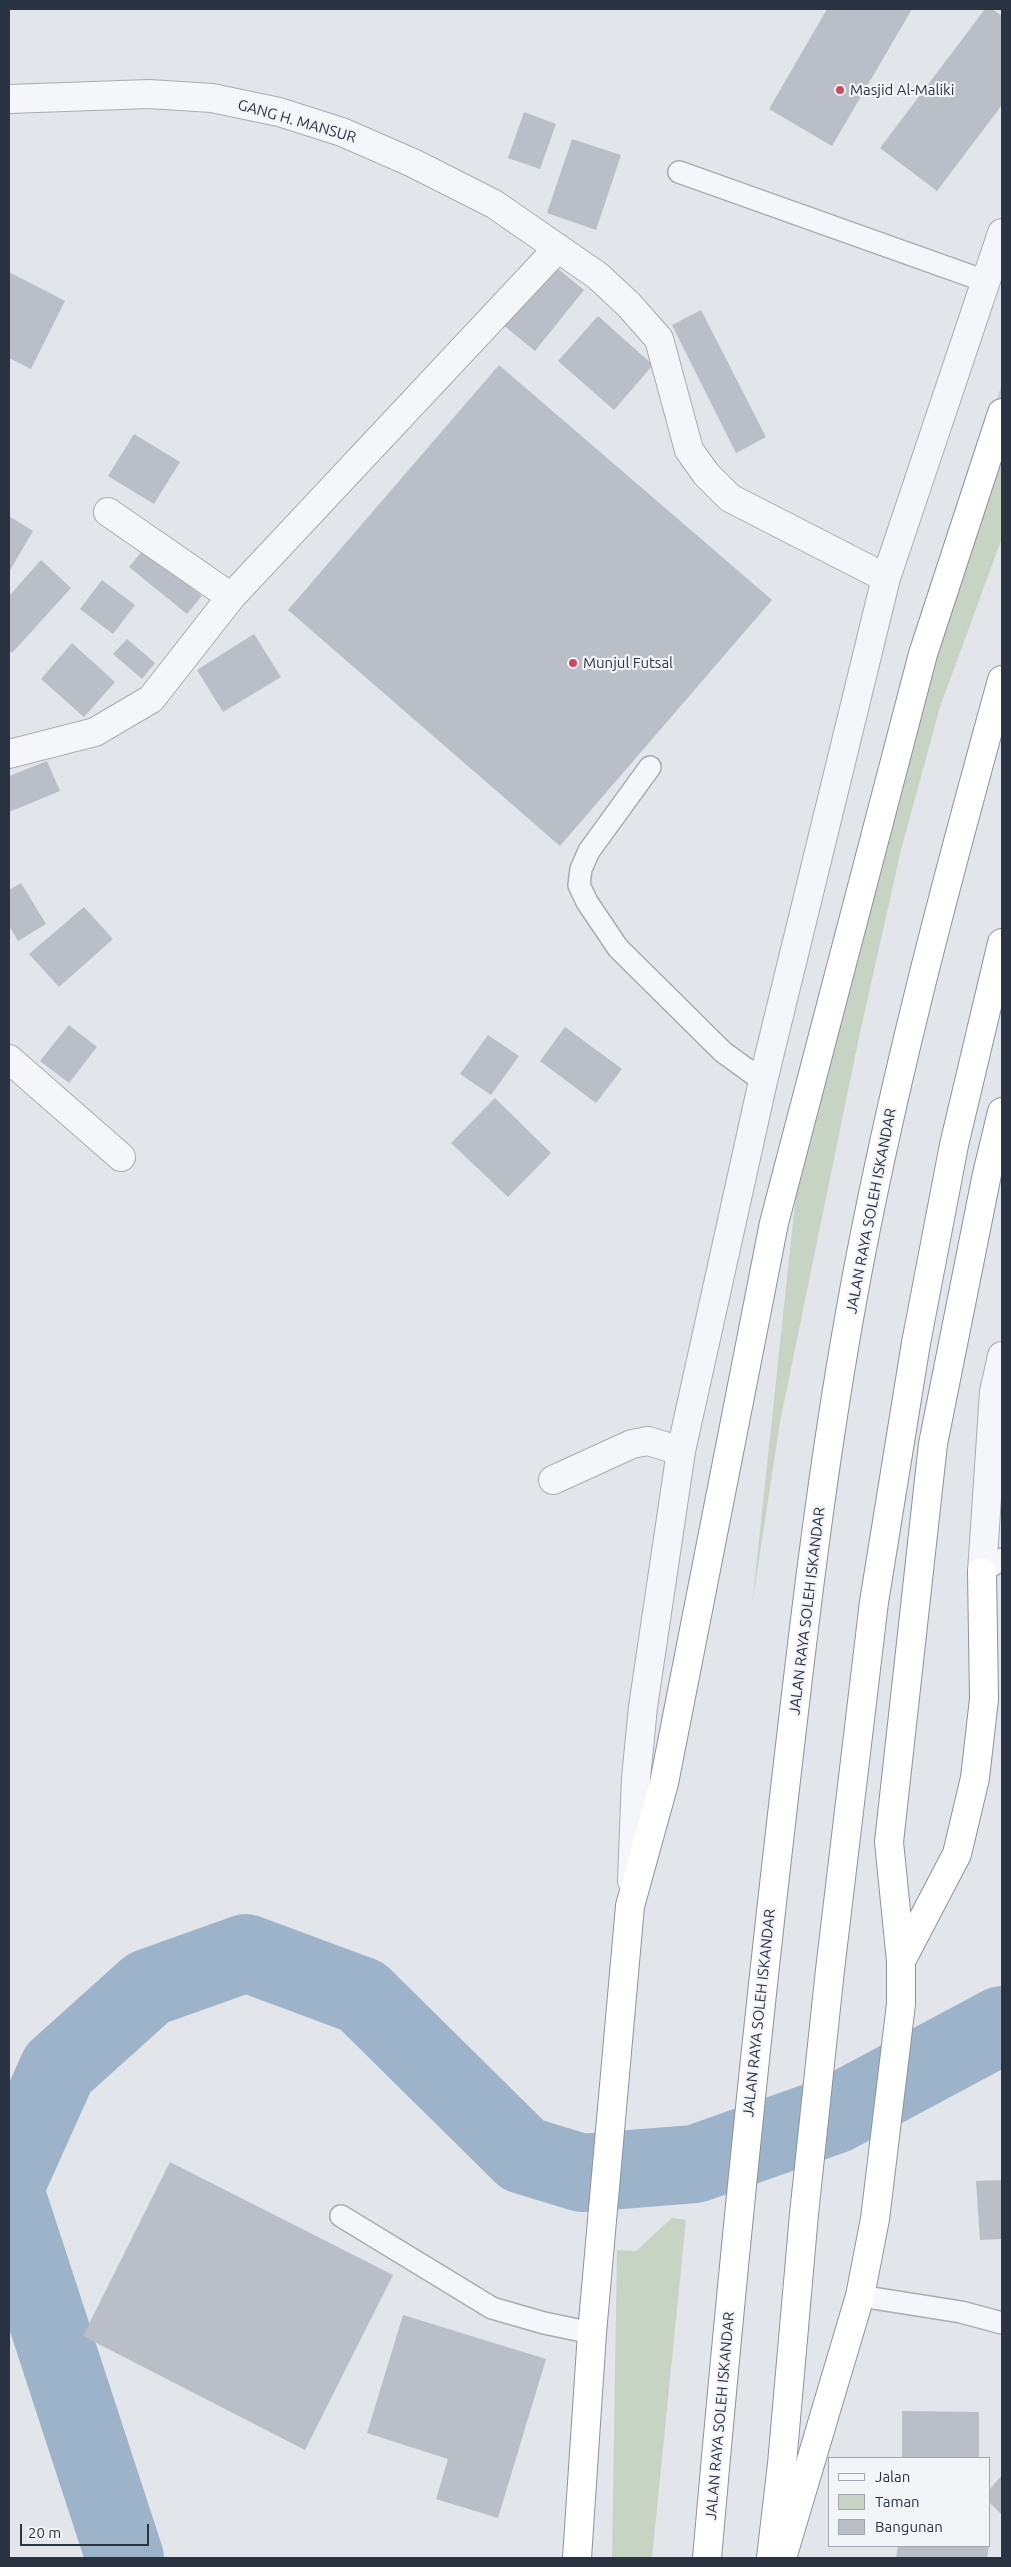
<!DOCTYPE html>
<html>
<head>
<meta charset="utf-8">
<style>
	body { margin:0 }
	#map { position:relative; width:1011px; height:2567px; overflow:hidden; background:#e2e5ea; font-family:Ubuntu,sans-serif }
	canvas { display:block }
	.frame { position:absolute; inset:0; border:10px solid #2a3342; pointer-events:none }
	.legend { position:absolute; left:828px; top:2457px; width:162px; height:90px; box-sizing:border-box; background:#f2f4f8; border:1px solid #a2a7af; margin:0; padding:6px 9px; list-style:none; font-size:15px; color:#2a3342 }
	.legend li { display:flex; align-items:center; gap:10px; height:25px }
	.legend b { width:25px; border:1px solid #a2a7af }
	.scale { position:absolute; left:20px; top:2524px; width:129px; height:22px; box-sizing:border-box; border:2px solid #2a3342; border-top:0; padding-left:6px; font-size:15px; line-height:18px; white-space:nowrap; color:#2a3342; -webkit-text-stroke:4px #f2f4f8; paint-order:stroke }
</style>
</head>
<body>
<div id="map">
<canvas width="1011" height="2567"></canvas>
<div class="frame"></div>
<ul class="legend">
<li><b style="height:6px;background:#f5f6f9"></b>Jalan</li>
<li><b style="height:14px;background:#c7d4c3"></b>Taman</li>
<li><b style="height:14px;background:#b9bec7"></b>Bangunan</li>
</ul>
<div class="scale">20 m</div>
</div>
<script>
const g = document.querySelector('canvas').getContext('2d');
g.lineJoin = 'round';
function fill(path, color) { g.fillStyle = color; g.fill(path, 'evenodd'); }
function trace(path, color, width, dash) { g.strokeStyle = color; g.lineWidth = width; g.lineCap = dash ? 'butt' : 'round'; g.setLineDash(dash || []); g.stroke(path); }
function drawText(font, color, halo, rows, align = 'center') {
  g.font = font + ' Ubuntu,sans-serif'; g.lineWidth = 4.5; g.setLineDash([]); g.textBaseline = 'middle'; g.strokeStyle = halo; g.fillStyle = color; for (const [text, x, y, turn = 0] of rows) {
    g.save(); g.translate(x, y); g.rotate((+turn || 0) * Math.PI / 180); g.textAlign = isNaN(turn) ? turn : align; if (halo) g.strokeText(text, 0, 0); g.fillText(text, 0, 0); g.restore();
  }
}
fill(new Path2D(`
	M 1002,384 L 1002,538 L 940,707 L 901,850 L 859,1037 L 780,1422 L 752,1605 L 799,1166 L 961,506 Z
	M 672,2218 L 686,2220 L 652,2558 L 612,2558 L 617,2250 L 636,2251 Z`), '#c7d4c3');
trace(new Path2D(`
	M 9,2178 L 58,2069 L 148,1988 L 246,1953 L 362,1996 L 523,2155 L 582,2173 L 695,2164 L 834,2115 L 1002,2025
	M 9,2203 L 125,2558`), '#9db3ca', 78);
fill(new Path2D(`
	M 827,9 L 912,9 L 832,146 L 769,109 Z
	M 985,9 L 992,9 L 1002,16 L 1002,105 L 937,191 L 880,148 Z
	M 524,112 L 556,124 L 540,169 L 508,158 Z
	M 572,139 L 621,155 L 596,230 L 547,213 Z
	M 551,263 L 584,290 L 535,351 L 502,324 Z
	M 9,272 L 65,301 L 31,369 L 9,358 Z
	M 701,310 L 766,437 L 736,453 L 672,325 Z
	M 598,316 L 653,365 L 614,410 L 558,361 Z
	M 499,365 L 772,600 L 560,846 L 288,610 Z
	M 134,434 L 180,462 L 154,504 L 108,476 Z
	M 9,516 L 33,531 L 9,572 Z
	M 144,549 L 202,596 L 187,614 L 129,567 Z
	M 41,560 L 71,588 L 12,653 L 9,650 L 9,596 Z
	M 102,580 L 135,605 L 113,634 L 80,609 Z
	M 254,634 L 281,677 L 223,712 L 197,670 Z
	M 127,639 L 155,663 L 142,679 L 113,654 Z
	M 72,643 L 115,682 L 84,717 L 41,679 Z
	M 47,761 L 60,791 L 9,812 L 9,776 Z
	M 21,883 L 46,924 L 18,941 L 9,926 L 9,890 Z
	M 84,907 L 113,939 L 59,987 L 29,954 Z
	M 69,1025 L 97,1047 L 69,1083 L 40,1061 Z
	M 565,1027 L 622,1069 L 596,1103 L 540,1061 Z
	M 488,1035 L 519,1056 L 491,1095 L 460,1074 Z
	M 495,1098 L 551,1153 L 508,1197 L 451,1143 Z
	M 170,2162 L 393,2275 L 305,2450 L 83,2336 Z
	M 1002,2180 L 1002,2239 L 980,2240 L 976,2181 Z
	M 403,2315 L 546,2359 L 498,2518 L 436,2499 L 448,2459 L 367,2433 Z
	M 902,2411 L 979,2412 L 979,2458 L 902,2458 Z
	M 1002,2475 L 1002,2515 L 990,2503 L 990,2489 Z
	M 898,2546 L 989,2546 L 987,2558 L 896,2558 Z`), '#b9bec7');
const service = new Path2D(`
	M 679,172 L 985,281
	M 650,767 L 589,851 L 581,869 L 579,885 L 587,902 L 618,948 L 723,1052 L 763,1081
	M 982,1572 L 1002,1559
	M 341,2216 L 492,2308 L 544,2323 L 592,2333
	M 860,2296 L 961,2312 L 1002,2323`);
const minor = new Path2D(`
	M 9,99 L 149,94 L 212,98 L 279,112 L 342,132 L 413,163 L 494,204 L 598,276 L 629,305 L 659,339 L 689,450 L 706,474 L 730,498 L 886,578
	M 108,512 L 231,597
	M 9,754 L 95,732 L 151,699 L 231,597 L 558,248
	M 9,1059 L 121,1157
	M 553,1480 L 632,1444 L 648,1441 L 681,1451
	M 982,1572 L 994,1392 L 1002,1356
	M 632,1881 L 636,1778 L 643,1707 L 681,1451 L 763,1081 L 886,578 L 1002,233`);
const trunk = new Path2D(`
	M 707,2558 C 729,2307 754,2056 783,1806 C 802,1641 821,1476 850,1313 C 888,1099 944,890 1002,680
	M 771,2558 L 782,2464 L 804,2214 L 830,1970 L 874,1602 L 916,1343 L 954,1145 L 1002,943`);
const motorway = new Path2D(`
	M 901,1961 L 957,1854 L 975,1778 L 984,1699 L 982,1572
	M 577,2558 L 592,2333 L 630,1906 L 664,1783 L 774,1223 L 923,654 L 1002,413
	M 782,2558 L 860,2296 L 875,2219 L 901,2004 L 901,1961 L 889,1842 L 933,1444 L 987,1174 L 1002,1112`);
trace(service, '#a7acb4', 24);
trace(minor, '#a7acb4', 30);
trace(trunk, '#8993a1', 30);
trace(motorway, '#8993a1', 30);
trace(service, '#f5f6f9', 21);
trace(minor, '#f5f6f9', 28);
trace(trunk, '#fff', 28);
trace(motorway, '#fff', 28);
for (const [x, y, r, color] of [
	[840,90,5,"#ce485c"],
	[573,663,5,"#ce485c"]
]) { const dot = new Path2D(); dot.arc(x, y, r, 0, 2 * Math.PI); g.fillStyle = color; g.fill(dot); trace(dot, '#f2f4f8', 2); }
drawText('15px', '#2a3342', '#f2f4f8', [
	["Masjid Al-Maliki",850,90],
	["Munjul Futsal",583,663]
], 'left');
drawText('15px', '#2a3342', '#f2f4f8', [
	["GANG H. MANSUR",297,121,16],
	["JALAN RAYA SOLEH ISKANDAR",871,1211,-79],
	["JALAN RAYA SOLEH ISKANDAR",807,1611,-83],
	["JALAN RAYA SOLEH ISKANDAR",759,2013,-84],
	["JALAN RAYA SOLEH ISKANDAR",720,2416,-85]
]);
</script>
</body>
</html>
